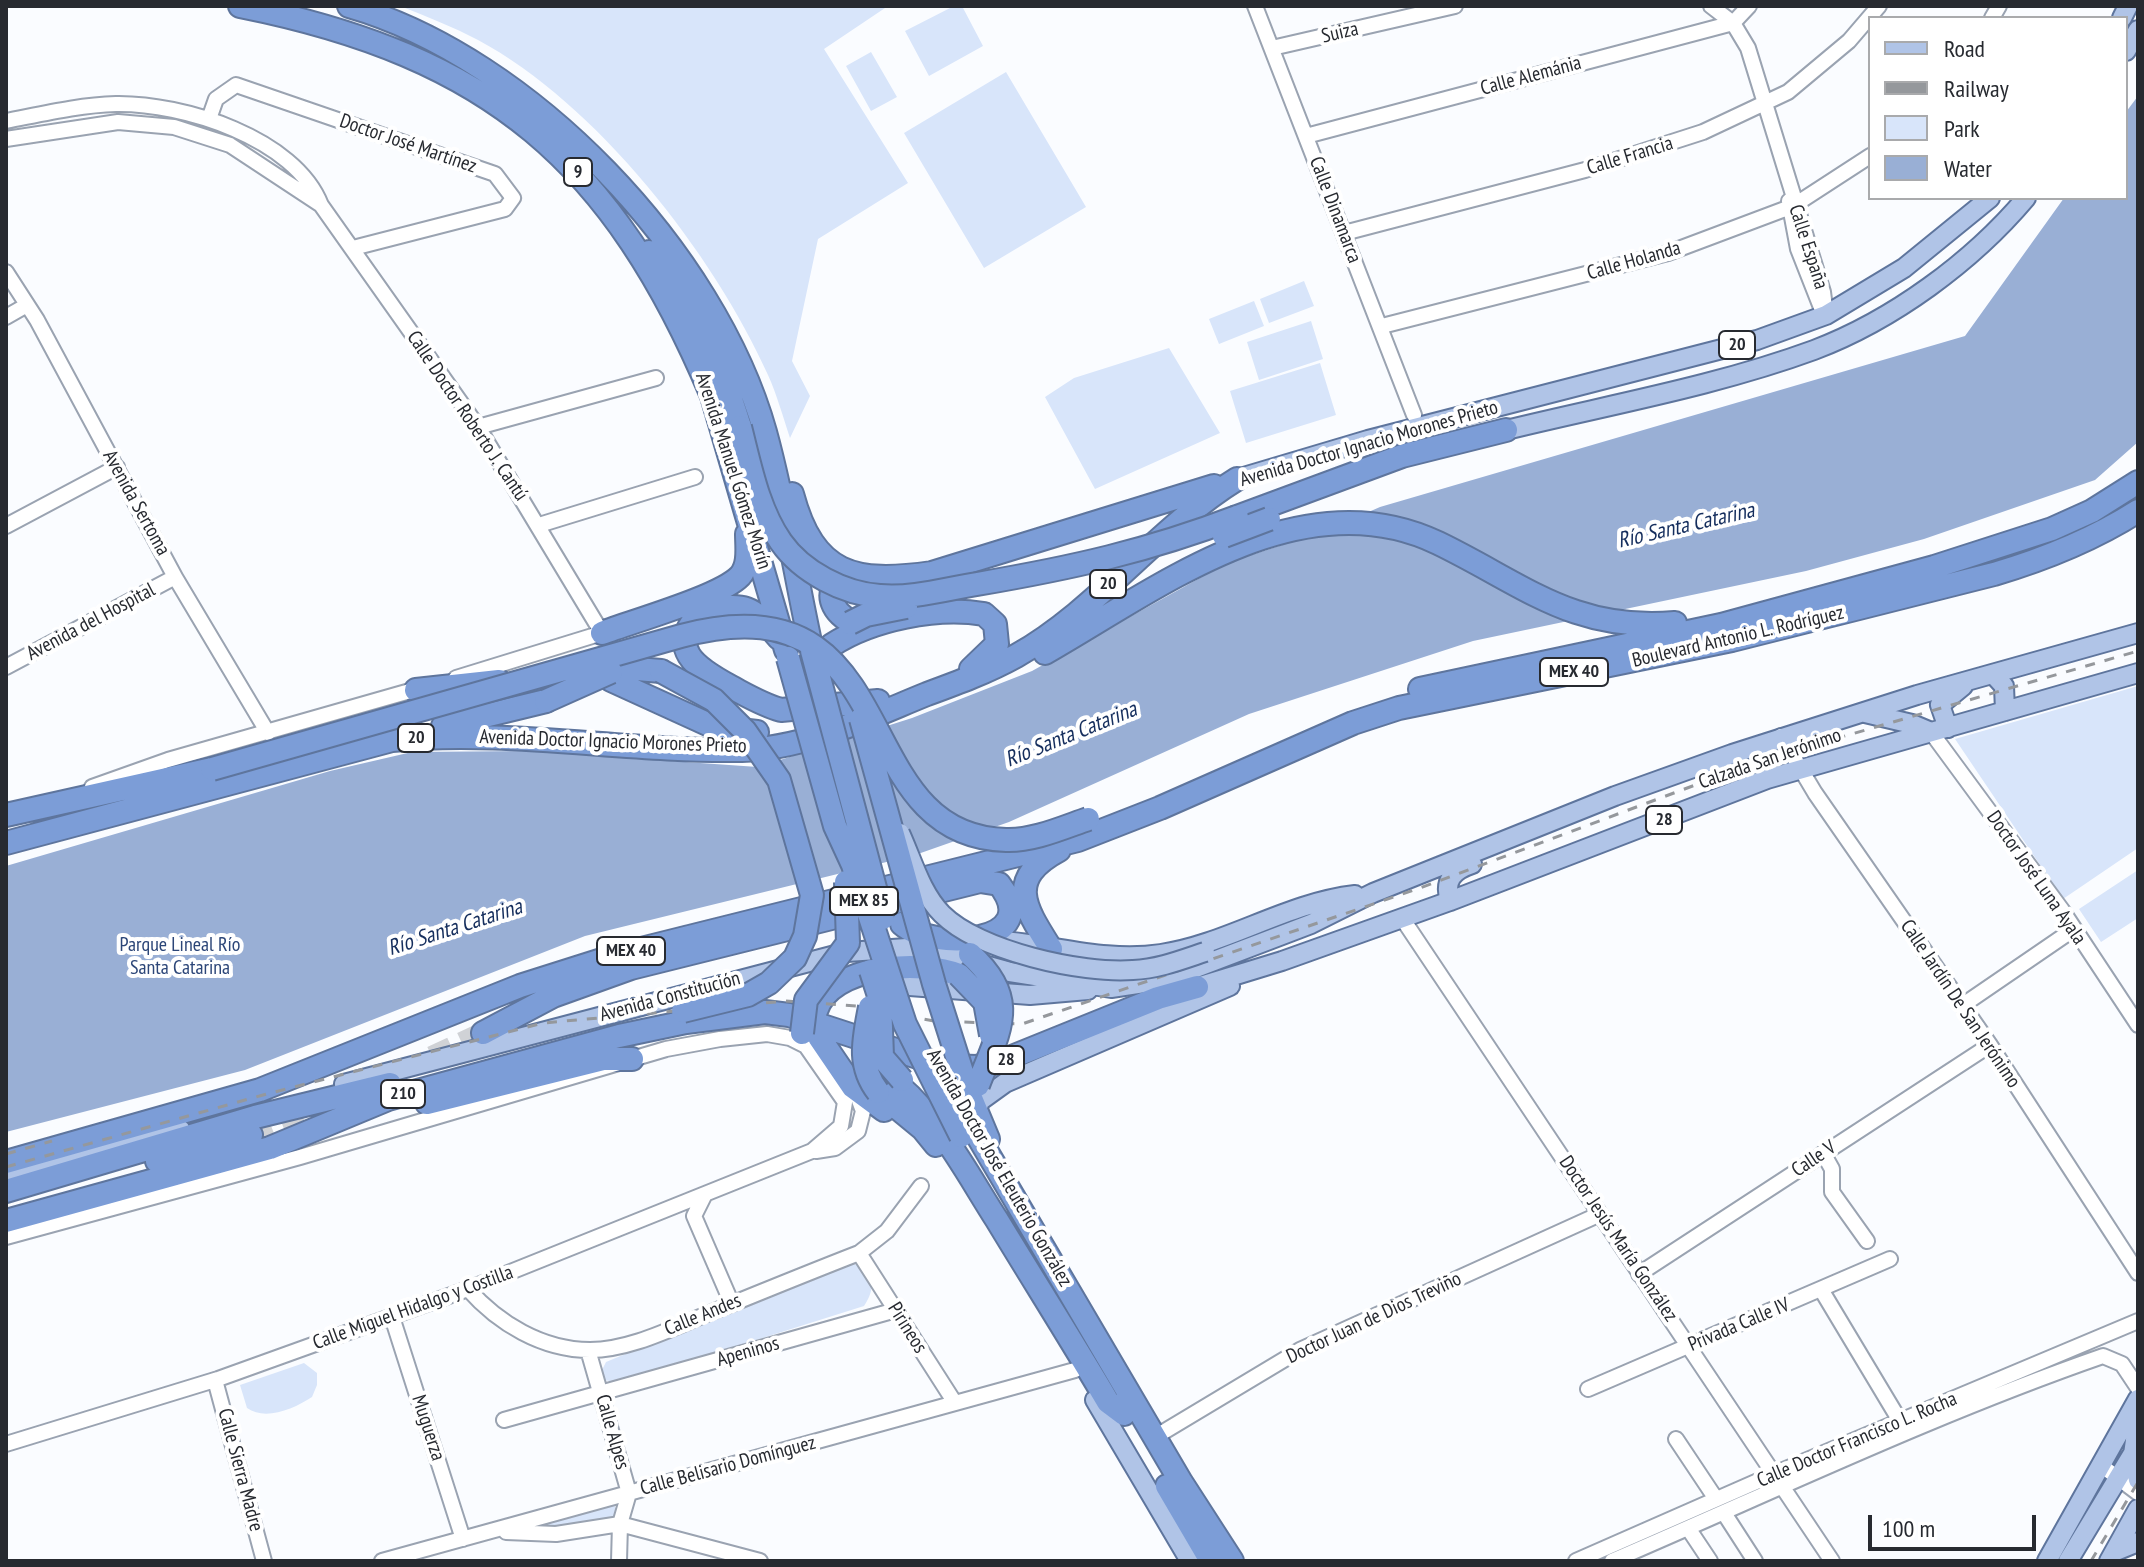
<!DOCTYPE html>
<html>
<head>
<meta charset="utf-8">
<style>
	body { margin:0 }
	#map { position:relative; width:2144px; height:1567px; overflow:hidden; background:#fafcff; font-family:"PT Sans Narrow",sans-serif }
	canvas { display:block }
	.frame { position:absolute; inset:0; border:8px solid #272a30; pointer-events:none }
	.legend { position:absolute; left:1868px; top:16px; width:260px; height:184px; box-sizing:border-box; background:#fff; border:2px solid #a9aaac; margin:0; padding:10px 14px; list-style:none; font-size:24px; color:#272a30 }
	.legend li { display:flex; align-items:center; gap:16px; height:40px }
	.legend b { width:40px; border:2px solid #a9aaac }
	.scale { position:absolute; left:1868px; top:1515px; width:168px; height:36px; box-sizing:border-box; border:4px solid #272a30; border-top:0; padding-left:10px; font-size:24px; line-height:28px; white-space:nowrap; color:#272a30; -webkit-text-stroke:6px #fff; paint-order:stroke }
</style>
</head>
<body>
<div id="map">
<canvas width="2144" height="1567"></canvas>
<div class="frame"></div>
<ul class="legend">
<li><b style="height:10px;background:#b0c4e7"></b>Road</li>
<li><b style="height:10px;background:#95989c"></b>Railway</li>
<li><b style="height:22px;background:#d8e5fa"></b>Park</li>
<li><b style="height:22px;background:#99afd5"></b>Water</li>
</ul>
<div class="scale">100 m</div>
</div>
<script>
const g = document.querySelector('canvas').getContext('2d');
g.lineJoin = 'round';
function fill(path, color) { g.fillStyle = color; g.fill(path, 'evenodd'); }
function trace(path, color, width, dash) { g.strokeStyle = color; g.lineWidth = width; g.lineCap = dash ? 'butt' : 'round'; g.setLineDash(dash || []); g.stroke(path); }
function drawText(font, color, halo, rows, align = 'center') {
  g.font = font + ' "PT Sans Narrow",sans-serif'; g.lineWidth = 8; g.setLineDash([]); g.textBaseline = 'middle'; g.strokeStyle = halo; g.fillStyle = color; for (const [text, x, y, turn = 0] of rows) {
    g.save(); g.translate(x, y); g.rotate((+turn || 0) * Math.PI / 180); g.textAlign = isNaN(turn) ? turn : align; if (halo) g.strokeText(text, 0, 0); g.fillText(text, 0, 0); g.restore();
  }
}
fill(new Path2D(`
	M 400,6 L 888,6 L 824,49 L 908,183 L 818,239 L 792,361 L 810,396 L 790,438 C 783,417 777,395 768,375 C 714,254 596,103 478,40 C 453,27 426,16 400,6 Z
	M 954,6 L 962,6 L 983,46 L 929,76 L 905,31 Z
	M 871,52 L 897,97 L 871,111 L 846,66 Z
	M 1006,72 L 1086,207 L 984,268 L 904,133 Z
	M 1304,281 L 1314,306 L 1269,323 L 1260,299 Z
	M 1254,301 L 1264,326 L 1219,344 L 1209,319 Z
	M 1311,321 L 1323,359 L 1259,380 L 1247,342 Z
	M 1169,348 L 1220,433 L 1095,489 L 1045,397 L 1074,378 Z
	M 1320,363 L 1336,415 L 1246,443 L 1230,391 Z
	M 2138,686 L 2138,848 L 2063,899 L 1955,739 Z
	M 2138,870 L 2138,918 L 2101,942 L 2079,909 Z
	M 855,1264 C 874,1276 876,1288 864,1306 L 620,1383 L 604,1380 L 600,1374 L 606,1362 L 840,1265 Z
	M 304,1363 L 317,1373 L 317,1385 L 312,1397 C 294,1409 265,1421 247,1408 L 240,1385 Z
	M 615,1505 L 616,1522 L 550,1533 L 528,1524 Z`), '#d8e5fa');
fill(new Path2D(`
	M 2138,96 L 2138,442 L 2095,480 L 1924,539 L 1806,571 L 1473,641 L 1249,714 L 1009,822 L 915,855 L 585,936 L 245,1070 L 6,1132 L 6,866 L 330,771 L 412,752 L 526,751 L 758,767 L 912,718 L 1032,671 L 1227,563 L 1325,531 L 1380,507 L 1965,336 L 2064,198 L 2126,198 L 2126,112 Z`), '#99afd5');
trace(new Path2D(`
	M 432,1057 L 483,1033
	M 251,1135 L 321,1108`), '#d0d2d6', 22, [22, 11]);
const minor = new Path2D(`
	M 1255,6 L 1414,415
	M 1711,6 L 1733,23 L 1748,48 L 1823,292 L 1826,315
	M 1992,18 L 1999,6
	M 1272,48 L 1455,6
	M 209,119 L 216,99 L 236,85 L 495,174 L 513,198 L 505,209 L 353,248
	M 6,121 C 42,114 79,105 116,104 C 183,103 295,138 321,205
	M 1306,136 L 1733,23 L 1749,6
	M 6,139 L 118,122 L 174,127 L 230,145 L 321,205 L 478,427 L 602,633 L 456,678
	M 1789,201 L 1798,249 L 1822,310
	M 1344,233 L 1585,170 L 1703,132 L 1788,92 L 1849,41 L 1879,6
	M 6,272 L 37,320 L 175,577 L 268,733
	M 6,317 L 27,305
	M 1382,326 L 1668,253 L 1793,206 L 1870,156
	M 478,427 L 656,378
	M 539,525 L 695,477
	M 6,526 L 117,467
	M 6,667 L 175,577
	M 1931,732 L 2062,910 L 2138,1025
	M 1781,736 L 1815,793 L 1990,1045 L 2138,1273
	M 92,787 L 168,760 L 424,687
	M 1402,918 L 1832,1561
	M 1963,1005 L 2074,929
	M 816,1151 L 835,1148 L 858,1131 L 863,1111 L 855,1090
	M 1823,1153 L 1832,1169 L 1832,1192 L 1867,1241
	M 705,1194 L 694,1216 L 732,1304
	M 6,1237 L 300,1157 L 666,1049 L 720,1039 L 767,1034 L 790,1038 L 806,1046 L 845,1102 L 841,1126 L 812,1151 L 468,1289 L 218,1379 L 6,1444
	M 859,1253 L 955,1403
	M 1639,1274 L 1990,1045
	M 468,1289 C 498,1323 542,1350 590,1350 C 631,1350 674,1327 712,1312 C 761,1292 810,1272 859,1253 L 887,1231 L 921,1186
	M 1822,1291 L 1900,1421
	M 392,1317 L 463,1539
	M 588,1350 L 629,1493 L 620,1524 L 619,1561
	M 215,1380 L 264,1561
	M 1588,1389 L 1890,1259
	M 504,1420 L 896,1310
	M 1155,1437 L 1300,1350 L 1600,1214
	M 1676,1439 L 1716,1499
	M 2102,1466 L 2138,1493
	M 1724,1513 L 1755,1561
	M 1688,1528 L 1710,1561
	M 506,1532 L 556,1534 L 620,1524 L 760,1561
	M 382,1561 L 1075,1370
	M 1576,1561 L 1774,1474 L 2138,1321
	M 1612,1561 C 1775,1491 1936,1414 2103,1356 L 2122,1364 L 2138,1388`);
const major = new Path2D(`
	M 2122,18 L 2128,6
	M 2126,51 L 2138,30
	M 1506,430 C 1608,405 1716,386 1814,350 C 1893,320 1972,262 2026,198
	M 1237,479 L 1368,440 L 1757,340 L 1826,315 L 1904,268 L 1990,198
	M 1993,674 L 2004,686 L 2005,711
	M 1865,713 L 1912,724 L 1931,732
	M 1948,728 L 1940,705 L 1963,686
	M 1450,901 C 1443,880 1454,870 1472,864
	M 991,940 C 1049,943 1103,963 1161,954 C 1228,944 1286,903 1355,895
	M 883,984 L 1030,995 L 1088,990
	M 1197,987 L 1282,961 L 1450,901 L 1767,779 L 2138,673
	M 344,1084 L 847,952 L 907,948 L 945,954 L 1010,972 L 1111,988 L 1164,980 L 1311,924 L 1373,893 L 1615,796 L 1732,754 L 1917,695 L 2138,633
	M 976,1113 L 980,1101 L 1005,1083 L 1230,986
	M 6,1177 L 180,1129
	M 1095,1400 L 1190,1561
	M 2138,1420 L 2133,1454 L 2138,1480
	M 2116,1551 L 2138,1542
	M 2047,1561 L 2138,1399
	M 2068,1561 L 2138,1445
	M 2109,1561 L 2138,1509`);
const highway = new Path2D(`
	M 240,6 C 491,56 613,161 712,396 L 786,650
	M 349,6 C 530,58 715,253 765,432 C 785,504 796,579 812,651
	M 649,252 C 698,301 720,363 740,427
	M 792,494 C 814,576 855,584 932,573 L 1214,486
	M 1237,517 L 1402,456 L 1506,430
	M 843,572 C 819,598 836,617 863,628
	M 602,633 C 633,621 720,597 740,576 C 750,565 747,547 747,534
	M 779,638 C 750,604 747,604 703,610 C 664,648 696,668 731,687 C 748,696 763,705 781,710 L 878,701
	M 832,645 C 872,619 937,606 984,614 L 995,624 L 997,644 L 971,669
	M 1045,653 C 1159,588 1301,477 1438,543 C 1523,584 1573,632 1675,623
	M 611,672 L 625,668 L 661,671
	M 611,680 L 714,727 L 757,732
	M 1420,689 L 1721,625 L 1934,567 L 2052,529 L 2092,511 L 2138,482
	M 416,690 L 499,681
	M 443,726 L 546,701
	M 6,815 L 212,769
	M 6,843 L 392,740 C 509,729 625,752 742,750 C 805,749 870,717 927,694 C 957,683 987,672 1016,656 C 1098,610 1156,529 1237,479
	M 1051,949 C 1025,908 1005,879 1059,850
	M 816,1011 C 830,965 921,959 959,975
	M 483,1033 L 553,996 L 631,968 L 980,881 L 999,884 C 1046,944 934,952 902,924
	M 819,1037 L 853,1087 L 884,1110
	M 882,1072 C 935,1110 963,1167 997,1220 C 1034,1281 1072,1341 1108,1402 L 1124,1414
	M 968,1091 L 988,1139
	M 878,1092 L 923,1129 L 936,1145
	M 427,1103 L 603,1059 L 632,1059
	M 973,1128 L 1181,1482 L 1232,1561
	M 157,1161 L 251,1135
	M 6,1162 L 260,1090 L 520,986 L 621,954 L 1078,840 L 1160,808 L 1353,723 L 1399,708 L 1732,640 L 1994,574 C 2045,559 2094,539 2138,511
	M 6,1191 L 255,1117 L 390,1084
	M 6,1221 L 270,1148 L 388,1099 L 619,1036 L 686,1022 L 765,1012 L 789,1015 L 945,1066 L 977,1067 L 1002,1061 L 1158,998 L 1197,987
	M 1167,1486 L 1211,1561`);
trace(minor, '#9aa3b1', 18);
trace(major, '#5e759d', 22);
trace(highway, '#5e759d', 26);
trace(minor, '#fff', 14);
trace(major, '#b0c4e7', 18);
trace(highway, '#7c9dd7', 22);
trace(new Path2D(`
	M 6,1154 L 52,1141
	M 6,1167 L 263,1095 L 543,1023 L 786,1001 L 856,1006 L 934,1021 L 1022,1024 L 1420,888 L 1762,760 L 2138,651
	M 2091,1561 L 2138,1482`), '#95989c', 3, [10, 10]);
const majorBridge = new Path2D(`
	M 900,833 C 912,859 921,893 942,914 C 979,951 1082,974 1133,970 C 1158,969 1181,960 1205,952`);
const highwayBridge = new Path2D(`
	M 740,427 C 750,466 758,509 781,542 C 802,572 844,594 880,596 C 911,599 946,589 977,584 C 1071,568 1148,551 1237,517
	M 1224,536 L 1269,519
	M 850,623 L 866,615 L 906,607
	M 812,651 L 883,918
	M 788,658 L 835,826 L 853,865 L 905,1024 L 961,1136
	M 661,671 L 714,700 L 745,731 L 779,780 L 812,895 L 805,936 L 795,958 L 769,983 L 748,995 L 683,1011
	M 546,701 L 611,672
	M 861,719 L 934,984 L 968,1091
	M 212,769 L 681,636 C 911,574 842,836 1006,840 C 1033,841 1062,828 1088,819
	M 970,954 C 1021,1000 999,1030 978,1085
	M 871,971 L 880,999 L 882,1057 L 902,1080
	M 959,975 L 985,1002 L 991,1035
	M 870,1007 C 864,1039 857,1065 878,1092
	M 802,1033 L 806,1000 L 848,943 L 846,882`);
trace(majorBridge, '#5e759d', 22, []);
trace(highwayBridge, '#5e759d', 26, []);
trace(majorBridge, '#b0c4e7', 18);
trace(highwayBridge, '#7c9dd7', 22);
for (const [x, y, w] of [
	[578,172,28],
	[1737,345,36],
	[1108,584,36],
	[1574,672,68],
	[416,738,36],
	[1664,820,36],
	[864,901,68],
	[631,951,68],
	[1006,1060,36],
	[403,1094,44]
]) { const box = new Path2D(); box.roundRect(x - w / 2, y - 14, w, 28, 6); g.fillStyle = '#fff'; g.fill(box); trace(box, '#272a30', 2); }
drawText('bold 18px', '#272a30', null, [
	["9",578,172],
	["20",1737,345],
	["20",1108,584],
	["MEX 40",1574,672],
	["20",416,738],
	["28",1664,820],
	["MEX 85",864,901],
	["MEX 40",631,951],
	["28",1006,1060],
	["210",403,1094]
]);
drawText('20px', '#272a30', '#fff', [
	["Suiza",1340,33,-13],
	["Calle Alemánia",1531,76,-15],
	["Doctor José Martínez",408,144,19],
	["Calle Francia",1630,156,-17],
	["Calle Dinamarca",1335,210,69],
	["Calle España",1808,247,72],
	["Calle Holanda",1634,261,-16],
	["Calle Doctor Roberto J. Cantú",467,416,56],
	["Avenida Doctor Ignacio Morones Prieto",1369,444,-16],
	["Avenida Manuel Gómez Morín",733,471,72],
	["Avenida Sertoma",136,503,61],
	["Avenida del Hospital",91,622,-28],
	["Boulevard Antonio L. Rodríguez",1738,637,-13],
	["Avenida Doctor Ignacio Morones Prieto",613,742,2],
	["Calzada San Jerónimo",1770,759,-19],
	["Doctor José Luna Ayala",2036,878,55],
	["Avenida Constitución",670,997,-15],
	["Calle Jardín De San Jerónimo",1960,1004,56],
	["Calle V",1814,1159,-34],
	["Avenida Doctor José Eleuterio González",999,1168,60],
	["Doctor Jesús María González",1618,1239,56],
	["Calle Miguel Hidalgo y Costilla",413,1308,-20],
	["Calle Andes",703,1315,-22],
	["Doctor Juan de Dios Treviño",1374,1318,-25],
	["Privada Calle IV",1739,1325,-23],
	["Pirineos",907,1328,58],
	["Apeninos",748,1352,-16],
	["Muguerza",428,1428,72],
	["Calle Alpes",612,1432,74],
	["Calle Doctor Francisco L. Rocha",1857,1440,-23],
	["Calle Belisario Domínguez",728,1466,-15],
	["Calle Sierra Madre",240,1470,75]
]);
drawText('20px', '#2c4678', '#fff', [
	["Parque Lineal Río",180,945],
	["Santa Catarina",180,968]
]);
drawText('italic 22px', '#152e5d', '#fff', [
	["Río Santa Catarina",1686,526,-13],
	["Río Santa Catarina",1071,735,-22],
	["Río Santa Catarina",455,928,-18]
]);
</script>
</body>
</html>
